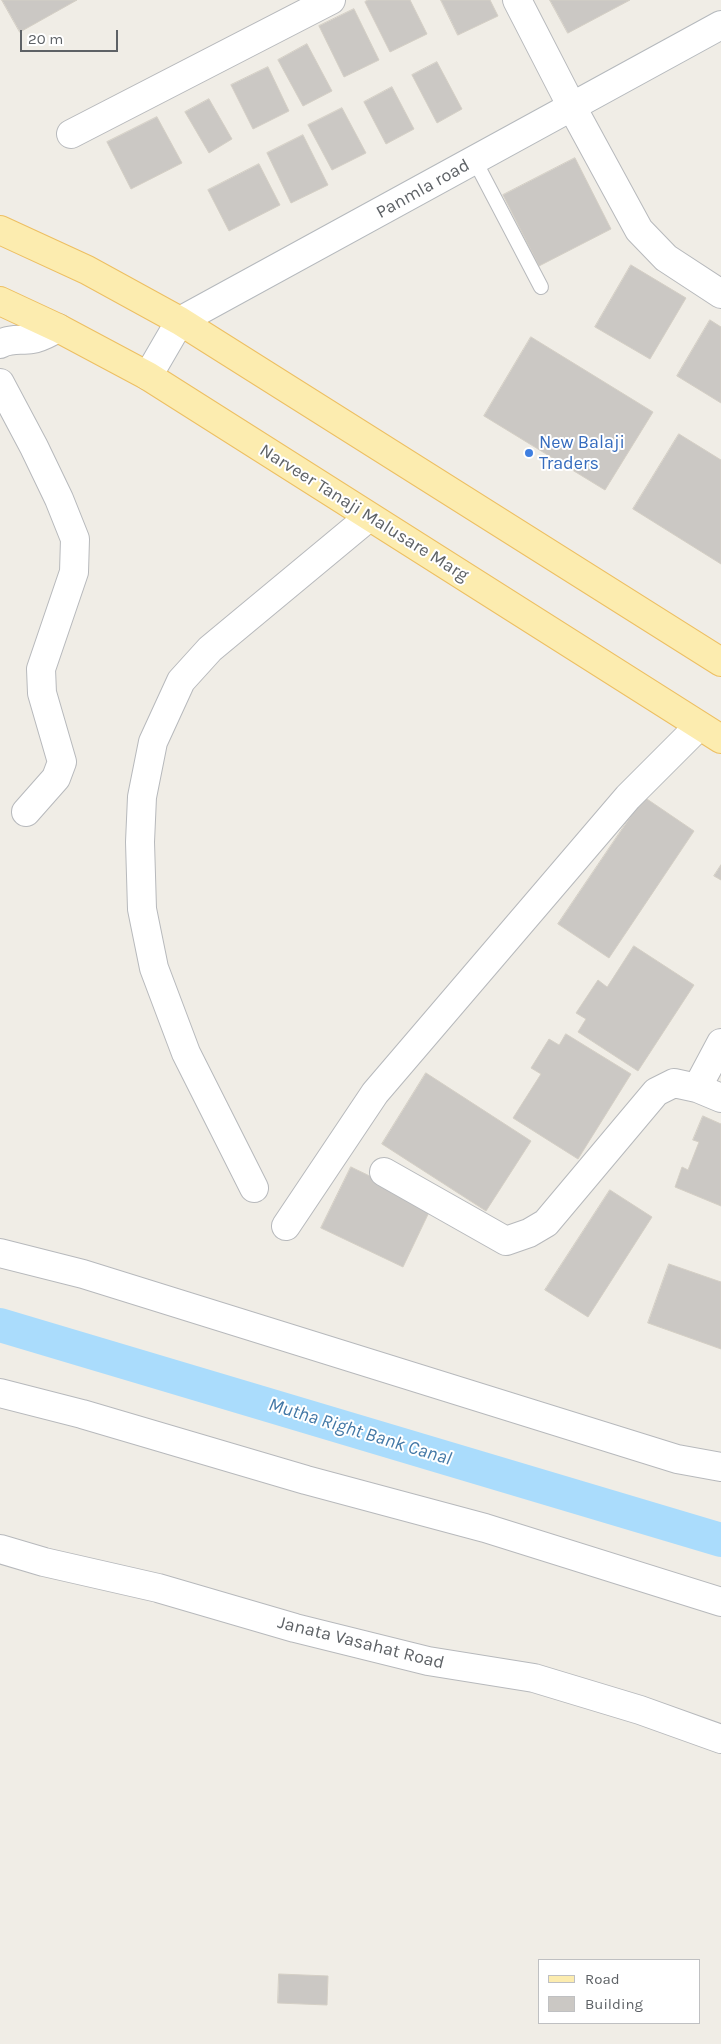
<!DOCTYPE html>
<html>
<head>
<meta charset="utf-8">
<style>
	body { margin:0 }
	#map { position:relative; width:721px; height:2044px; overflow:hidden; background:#f0ede6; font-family:Karla,sans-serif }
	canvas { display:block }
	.legend { position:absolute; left:538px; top:1959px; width:162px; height:65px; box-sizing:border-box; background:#fff; border:1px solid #bfc0c2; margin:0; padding:6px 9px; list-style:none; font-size:15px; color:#5e6266 }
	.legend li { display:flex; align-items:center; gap:10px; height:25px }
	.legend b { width:25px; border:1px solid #bfc0c2 }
	.scale { position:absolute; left:20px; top:30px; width:98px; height:22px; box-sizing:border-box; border:2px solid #5e6266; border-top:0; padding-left:6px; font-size:15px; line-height:18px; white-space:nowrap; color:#5e6266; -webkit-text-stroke:4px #fff; paint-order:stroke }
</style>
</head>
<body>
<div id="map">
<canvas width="721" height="2044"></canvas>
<ul class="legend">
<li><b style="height:6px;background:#fcecaf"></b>Road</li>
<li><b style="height:14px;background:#cbc8c4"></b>Building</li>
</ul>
<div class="scale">20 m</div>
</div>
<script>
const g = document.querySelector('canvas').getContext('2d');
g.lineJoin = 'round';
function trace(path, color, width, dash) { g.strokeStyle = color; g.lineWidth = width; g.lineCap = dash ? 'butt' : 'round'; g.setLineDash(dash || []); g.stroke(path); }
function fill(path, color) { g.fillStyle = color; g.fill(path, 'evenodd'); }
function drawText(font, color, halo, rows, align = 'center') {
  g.font = font + ' Karla,sans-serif'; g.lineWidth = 4; g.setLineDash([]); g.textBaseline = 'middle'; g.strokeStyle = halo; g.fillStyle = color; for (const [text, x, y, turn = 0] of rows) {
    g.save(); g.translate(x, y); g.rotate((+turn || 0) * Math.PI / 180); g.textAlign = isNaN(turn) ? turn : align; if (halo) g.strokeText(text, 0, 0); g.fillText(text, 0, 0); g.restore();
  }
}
trace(new Path2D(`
	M 0,1325 L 721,1540`), '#aadcfc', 34);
const building = new Path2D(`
	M 2,0 L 77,0 L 20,32 Z
	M 368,0 L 410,0 L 427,34 L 390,52 L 365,2 Z
	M 441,0 L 490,0 L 498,16 L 458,35 Z
	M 550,0 L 630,0 L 568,33 Z
	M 354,9 L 379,60 L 344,77 L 319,26 Z
	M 307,44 L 332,91 L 303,106 L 278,60 Z
	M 437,62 L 462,109 L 437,123 L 412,75 Z
	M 268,67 L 289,111 L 253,129 L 231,85 Z
	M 392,87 L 414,129 L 386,144 L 364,102 Z
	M 209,99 L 232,139 L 209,153 L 185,112 Z
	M 342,108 L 366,153 L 332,170 L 308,125 Z
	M 157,117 L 182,163 L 131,189 L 107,142 Z
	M 303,135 L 328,185 L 291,203 L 267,153 Z
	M 575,158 L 611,229 L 539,266 L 503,195 Z
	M 259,164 L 280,205 L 229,231 L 208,190 Z
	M 631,265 L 686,298 L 650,359 L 595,327 Z
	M 710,320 L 721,327 L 721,403 L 677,376 Z
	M 531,337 L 653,412 L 605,490 L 484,416 Z
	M 679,434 L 721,460 L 721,564 L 633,509 Z
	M 644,797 L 694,831 L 609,958 L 558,924 Z
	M 721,865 L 721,880 L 714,876 Z
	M 634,946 L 694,985 L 638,1071 L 578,1032 L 586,1019 L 576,1013 L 598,980 L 607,987 Z
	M 566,1034 L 631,1074 L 578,1159 L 513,1118 L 541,1074 L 531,1068 L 549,1039 L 559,1045 Z
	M 426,1073 L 531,1141 L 486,1211 L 382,1144 Z
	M 703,1116 L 721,1124 L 721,1206 L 675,1187 L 682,1167 L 688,1170 L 699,1142 L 693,1140 Z
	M 351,1167 L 432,1206 L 403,1267 L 321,1228 Z
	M 610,1190 L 652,1217 L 588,1317 L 545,1290 Z
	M 669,1264 L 721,1282 L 721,1349 L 648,1323 Z
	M 279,1974 L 328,1976 L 327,2005 L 278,2003 Z`);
fill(building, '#cbc8c4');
trace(building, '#d4cfc5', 1);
const lane = new Path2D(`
	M 475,161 L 541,287`);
const street = new Path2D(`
	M 517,0 L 572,107 L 639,230 L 666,258 L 721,294
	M 71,134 L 331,0
	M 0,344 C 11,338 21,341 32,339 C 41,338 50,332 58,328
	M 0,383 L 34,447 L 59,499 L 75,539 L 74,572 L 41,669 L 42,693 L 62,762 L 56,778 L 26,812
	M 697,1088 L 721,1043
	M 384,1172 L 506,1241 L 529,1233 L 546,1223 L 656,1092 L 674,1083 L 697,1088 L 721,1098
	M 254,1188 L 186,1053 L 154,968 L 142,909 L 140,842 L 142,797 L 153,742 L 181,681 L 210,649 L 369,517
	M 286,1226 L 375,1093 L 628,797 L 699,726
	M 0,1253 L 83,1274 L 677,1459 L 721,1467
	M 0,1393 L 82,1414 L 306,1480 L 485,1528 L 721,1602
	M 0,1549 L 44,1562 L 158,1588 L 295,1628 L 428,1661 L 534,1678 L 640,1710 L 721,1739`);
const secondary = new Path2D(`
	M 148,376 L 180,321 L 721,25`);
const primary = new Path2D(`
	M 0,230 L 87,270 L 180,321 L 721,662
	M 0,301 L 58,328 L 148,376 L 721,739`);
trace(lane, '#b7b9bc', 16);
trace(street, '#b7b9bc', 30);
trace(secondary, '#b5b9bd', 30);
trace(primary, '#edbf62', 30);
trace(lane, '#fff', 14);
trace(street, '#fff', 28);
trace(secondary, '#fff', 28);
trace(primary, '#fcecaf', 28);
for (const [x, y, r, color] of [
	[529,453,5,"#3f7fe0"]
]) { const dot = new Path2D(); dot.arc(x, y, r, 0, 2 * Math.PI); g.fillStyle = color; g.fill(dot); trace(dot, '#fff', 2); }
drawText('18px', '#5e6266', '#fff', [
	["Panmla road",423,189,-29],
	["Narveer Tanaji Malusare Marg",364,513,32],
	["Janata Vasahat Road",361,1643,14]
]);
drawText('18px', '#366cbe', '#fff', [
	["New Balaji",539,443],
	["Traders",539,464]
], 'left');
drawText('italic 19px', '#4378a6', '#fff', [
	["Mutha Right Bank Canal",360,1432,17]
]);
</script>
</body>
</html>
